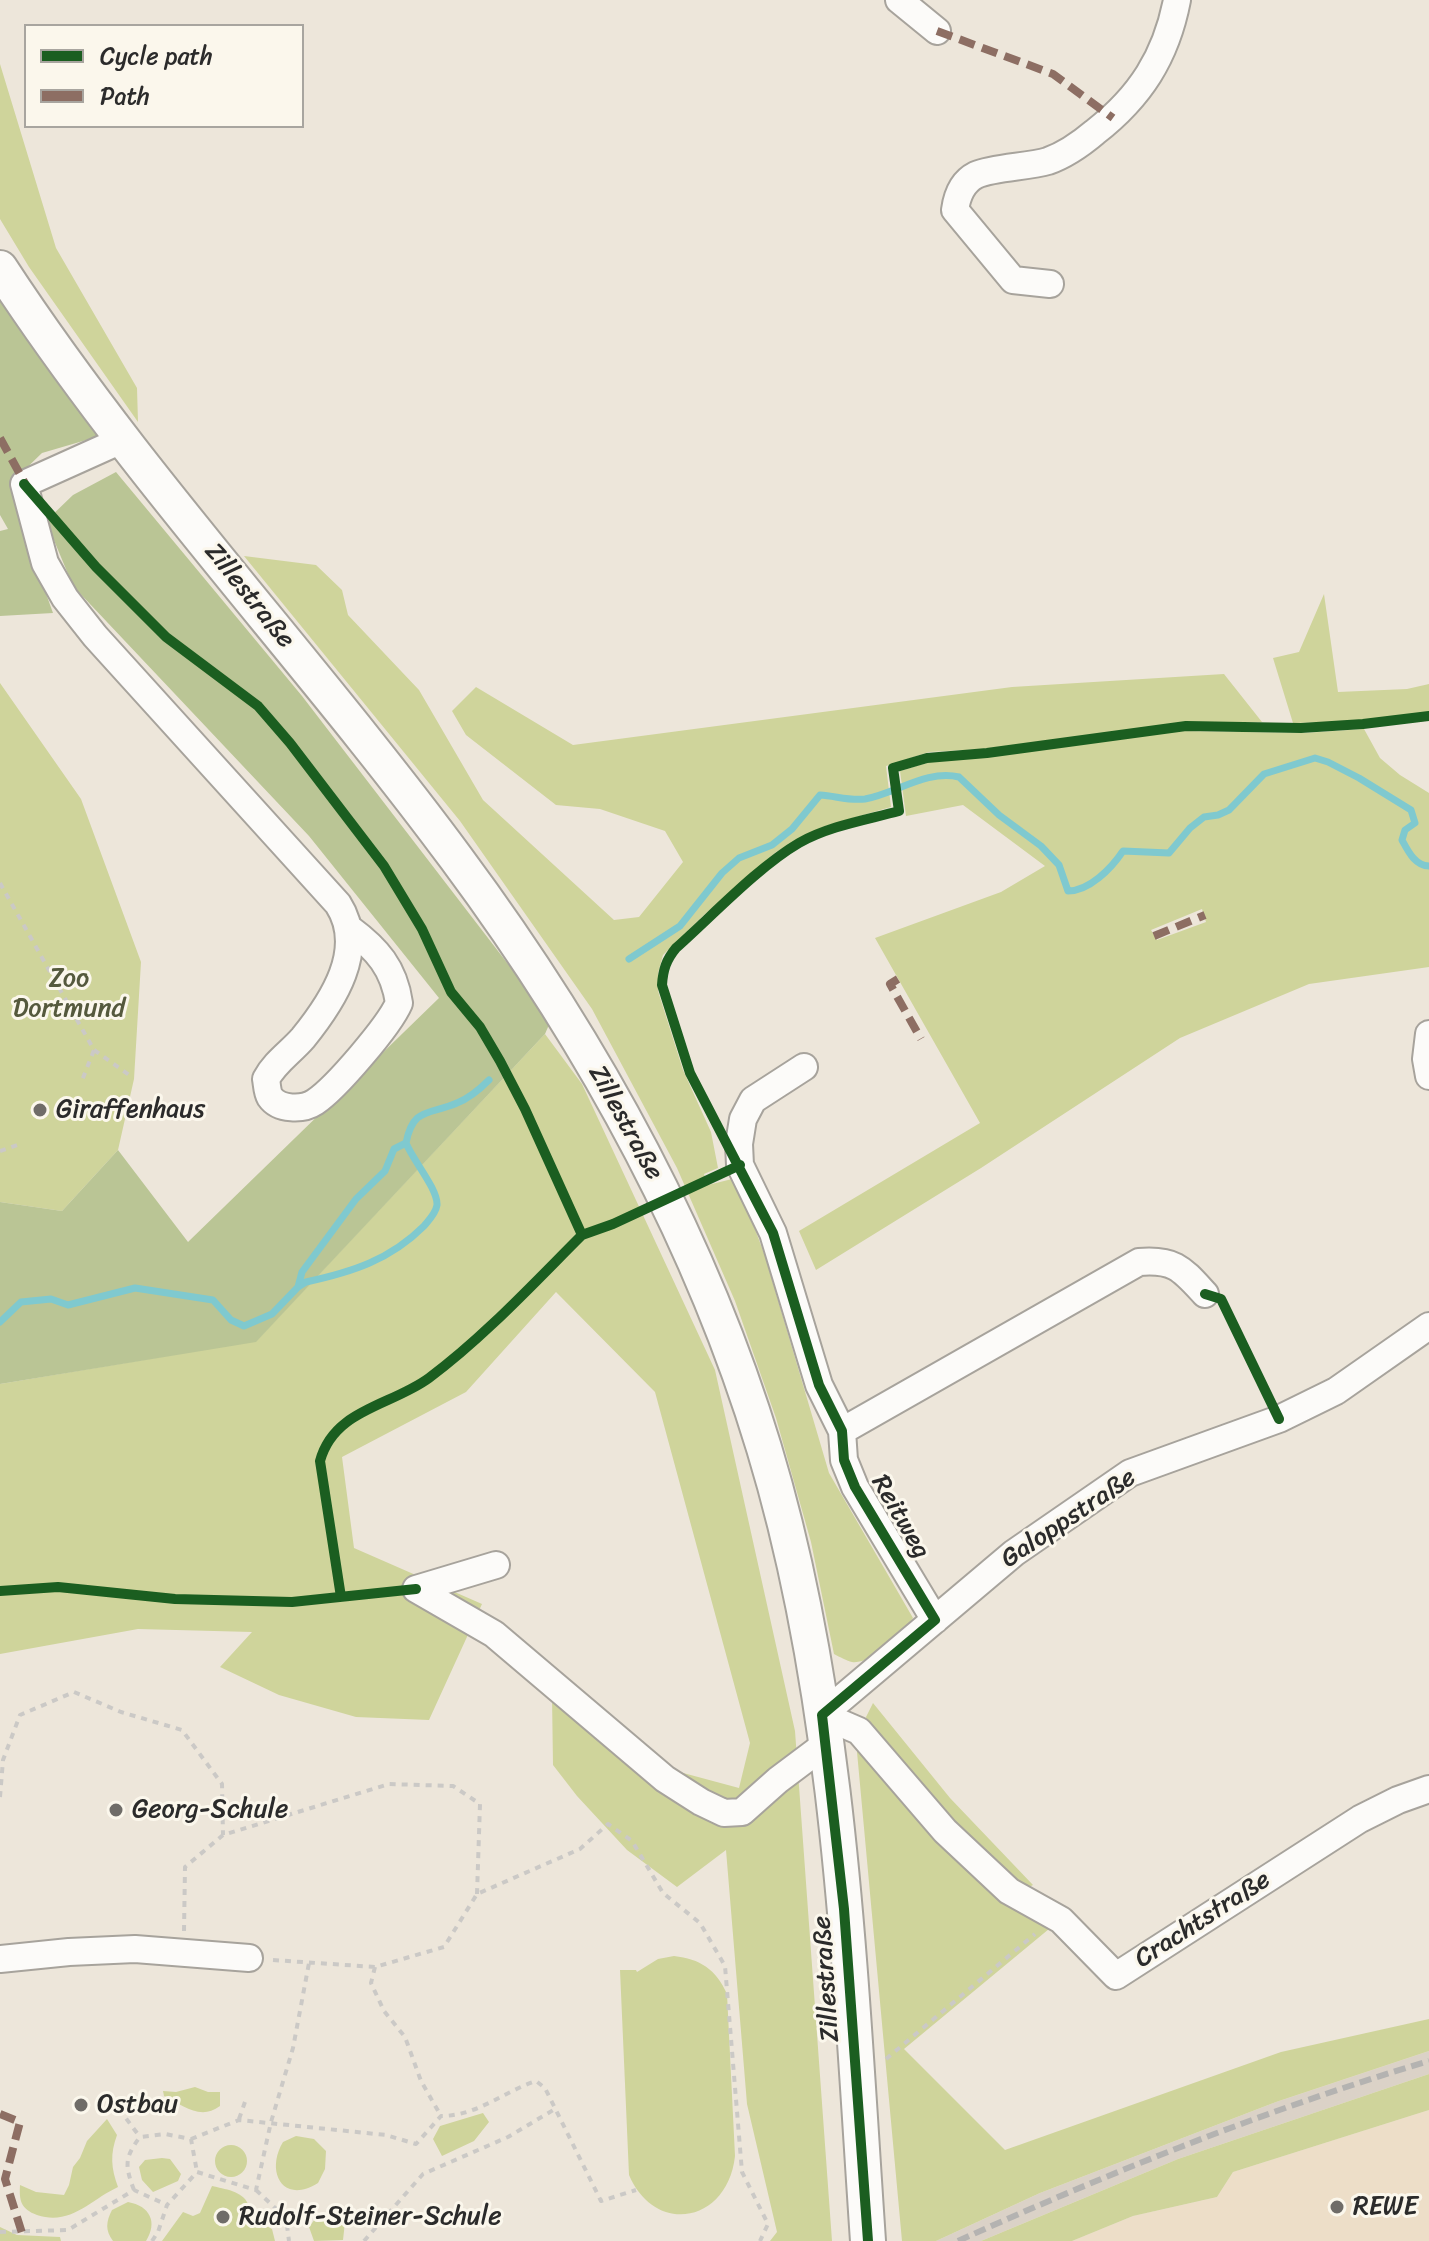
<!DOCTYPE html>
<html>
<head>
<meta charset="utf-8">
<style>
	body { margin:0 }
	#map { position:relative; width:1429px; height:2241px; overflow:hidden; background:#ede6da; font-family:Sriracha,sans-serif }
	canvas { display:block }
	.legend { position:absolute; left:24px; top:24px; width:280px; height:104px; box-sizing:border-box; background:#fbf7ec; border:2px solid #a8a59f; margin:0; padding:10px 14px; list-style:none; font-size:24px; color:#2b2b2b }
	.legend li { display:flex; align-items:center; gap:16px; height:40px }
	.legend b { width:40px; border:2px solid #a8a59f }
</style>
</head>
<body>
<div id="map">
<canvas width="1429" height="2241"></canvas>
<ul class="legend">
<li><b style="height:10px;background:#1b5e20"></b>Cycle path</li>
<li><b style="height:10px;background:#8d6e63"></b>Path</li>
</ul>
</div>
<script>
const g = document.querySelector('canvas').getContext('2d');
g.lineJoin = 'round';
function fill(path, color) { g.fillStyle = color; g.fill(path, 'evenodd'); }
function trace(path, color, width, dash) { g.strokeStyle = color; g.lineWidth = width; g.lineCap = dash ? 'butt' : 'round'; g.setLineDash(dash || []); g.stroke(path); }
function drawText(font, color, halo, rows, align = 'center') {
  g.font = font + ' Sriracha,sans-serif'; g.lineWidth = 6; g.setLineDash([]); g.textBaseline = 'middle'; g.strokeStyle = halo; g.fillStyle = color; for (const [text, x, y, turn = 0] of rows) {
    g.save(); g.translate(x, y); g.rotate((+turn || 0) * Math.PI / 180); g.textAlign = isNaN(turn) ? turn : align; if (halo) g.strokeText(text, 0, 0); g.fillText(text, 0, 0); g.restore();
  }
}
fill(new Path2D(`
	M 1429,2110 L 1429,2241 L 1072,2241 L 1133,2216 L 1217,2197 L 1233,2172 Z`), '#eddec8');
fill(new Path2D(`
	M 1429,2051 L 1429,2074 L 1178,2159 L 981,2241 L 936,2241 L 1040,2193 L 1276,2102 Z`), '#dbd2c7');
fill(new Path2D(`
	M 0,64 L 56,248 L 137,388 L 138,422 L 29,267 L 0,219 Z
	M 244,556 L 316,565 L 342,590 L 348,615 L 419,690 L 483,800 L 614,920 L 639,917 L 683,862 L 665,831 L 600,809 L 556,805 L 466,735 L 452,711 L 476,687 L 573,745 L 1012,687 L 1224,674 L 1262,722 L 1186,722 L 983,749 L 929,752 L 886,766 L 891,807 L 825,826 L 776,852 L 705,914 L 663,955 L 658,973 L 658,991 L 683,1070 L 711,1132 L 718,1168 L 704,1174 L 708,1185 L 736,1178 L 765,1256 L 829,1473 L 913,1618 C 903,1633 871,1665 852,1662 C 847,1661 840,1657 834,1654 L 811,1542 L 776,1418 L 735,1301 L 677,1168 L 592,1009 L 460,821 Z
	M 1324,594 L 1338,692 L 1407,689 L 1429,684 L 1429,712 L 1344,722 L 1293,723 L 1273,658 L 1299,652 Z
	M 0,683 L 81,799 L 141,962 L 134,1079 L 118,1150 L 62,1211 L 0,1202 Z
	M 1364,729 L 1380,758 L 1400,775 L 1429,793 L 1429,967 L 1309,984 L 1180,1038 L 981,1168 L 816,1270 L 799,1231 L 980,1123 L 875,938 L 1001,892 L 1045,866 L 963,805 L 906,816 L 900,771 L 930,762 L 1182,731 L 1304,733 ZM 1202,909 L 1206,922 L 1157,940 L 1151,930 Z
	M 545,1034 L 582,1084 L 715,1370 L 795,1731 L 832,2241 L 770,2241 L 777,2232 L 747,2104 L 726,1850 L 677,1887 L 627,1850 L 577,1796 L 553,1765 L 552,1696 L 620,1756 L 739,1788 L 750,1743 L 655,1392 L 556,1292 L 466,1392 L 342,1457 L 354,1548 L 482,1604 L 429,1720 L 356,1717 L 279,1695 L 220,1667 L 252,1632 L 138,1629 L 0,1654 L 0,1384 L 256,1341 Z
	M 873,1703 L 950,1798 L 1033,1885 L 1023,1890 L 970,1848 L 868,1727 L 866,1717 Z
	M 856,1741 L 1055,1924 L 904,2049 L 1005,2150 L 1281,2052 L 1429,2019 L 1429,2051 L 1276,2102 L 1040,2193 L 936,2241 L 902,2241 Z
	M 674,1956 C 700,1959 716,1969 727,1994 L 735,2156 C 728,2222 656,2237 629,2175 L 620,1970 L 636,1970 L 637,1972 L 658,1959 Z
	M 1429,2074 L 1429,2110 L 1233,2172 L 1217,2197 L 1133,2216 L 1072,2241 L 981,2241 L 1178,2159 Z
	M 195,2087 L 208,2092 L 220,2092 L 220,2106 C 200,2121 183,2105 164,2096 L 163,2091 L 176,2092 Z
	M 483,2113 L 489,2122 L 474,2141 L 442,2156 L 433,2139 L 440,2126 Z
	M 107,2119 L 117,2135 C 110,2154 111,2168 118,2187 C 90,2200 71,2226 37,2215 C 21,2209 19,2201 20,2185 L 36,2192 L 64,2195 L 69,2185 L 73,2167 L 80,2158 L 87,2141 Z
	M 296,2136 L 314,2139 L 326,2151 L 325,2169 L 318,2183 C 283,2205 265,2172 283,2142 Z
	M215 2161a16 16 0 1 1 32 0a16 16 0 1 1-32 0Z
	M 162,2158 L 170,2159 L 181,2174 L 178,2181 L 153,2192 L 142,2180 L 139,2167 L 145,2160 Z
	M 212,2186 C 224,2189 243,2191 248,2204 C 249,2208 249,2213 250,2217 L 272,2229 L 275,2241 L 162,2241 L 183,2212 L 193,2216 L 200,2213 Z
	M 128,2202 C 150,2206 158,2222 146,2241 L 113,2241 C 105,2230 106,2222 112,2210 Z
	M 331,2214 L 339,2215 L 345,2222 L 343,2240 L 314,2241 L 309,2227 L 315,2219 Z
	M 0,2227 L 17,2235 L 60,2237 L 61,2241 L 0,2241 Z`), '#cfd49b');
fill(new Path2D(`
	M 0,283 L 100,436 L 42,453 L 11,483 L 27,541 L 53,613 L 0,616 L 0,531 L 8,529 L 0,515 Z
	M 116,472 L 302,696 L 551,1020 L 545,1034 L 256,1342 L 0,1384 L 0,1202 L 62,1211 L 118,1150 L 188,1242 L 439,998 L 309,836 L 73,586 L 46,521 L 73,495 Z`), '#bac595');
trace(new Path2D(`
	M 629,959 L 680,926 L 722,873 L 739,858 L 772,845 L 792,829 L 820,795 C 836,796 849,801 865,799 C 895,794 927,769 959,777 L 999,815 L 1041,846 L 1059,865 L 1068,891 C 1089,891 1111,869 1123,851 L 1169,853 L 1190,828 L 1204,817 L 1218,815 L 1229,810 L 1264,774 L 1315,758 L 1328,762 L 1359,778 L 1411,810 L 1415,823 L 1405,830 L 1402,840 C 1408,851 1415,866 1429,866
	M 298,1287 L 302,1272 L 356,1199 L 385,1171 L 394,1149 L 406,1143
	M 0,1322 L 21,1302 L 51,1299 L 68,1305 L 135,1288 L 213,1300 L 231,1320 L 244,1326 L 272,1314 L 298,1287 L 306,1282 C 352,1272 390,1260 424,1226 C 429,1220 436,1213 437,1205 C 438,1189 412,1159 406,1143 C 413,1107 429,1115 457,1103 C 470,1098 479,1090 489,1080`), '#7fc9cf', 7);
const minor = new Path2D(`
	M 899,0 L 937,31
	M 1050,284 L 1013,280 L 955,210 C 957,196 962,182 976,175 C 994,167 1028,167 1048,161 C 1065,155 1082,143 1095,132 C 1140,97 1166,57 1177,0
	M 124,439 L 24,484 L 45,563 L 65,598 L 95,636 L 338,904 C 367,949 333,1001 303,1038 C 291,1052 275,1062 266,1079 C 267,1084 267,1092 270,1097 C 279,1110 303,1110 315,1102 C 336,1088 389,1026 399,1003 C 394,968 377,949 350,929
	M 1429,1034 L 1426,1059 L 1429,1076
	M 804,1067 L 753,1100 L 743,1119 L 739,1144 L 740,1165 L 773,1233 L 819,1385 L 842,1431 L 844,1460 L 855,1487 L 935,1620
	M 1429,1326 L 1336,1391 L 1279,1419 L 1130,1473 L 1014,1553 L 822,1715 L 859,1731 L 945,1831 L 1009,1891 L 1061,1920 L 1116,1976 L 1360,1819 L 1398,1800 L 1429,1789
	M 842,1431 L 1139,1262 C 1175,1259 1182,1269 1205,1294
	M 416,1589 L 494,1634 L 665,1779 L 701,1802 L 724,1813 L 742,1812 L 778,1780 L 826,1744
	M 416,1589 L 496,1565
	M 0,1959 L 69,1952 L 135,1949 L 249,1958`);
const major = new Path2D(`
	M 0,268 C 136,476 308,658 456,858 C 589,1037 699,1234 764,1448 C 841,1701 850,1978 868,2241`);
trace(minor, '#a7a39c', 30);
trace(major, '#a7a39c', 38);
trace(new Path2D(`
	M 0,883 L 94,1050 L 81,1083
	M 94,1050 L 132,1077
	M 0,1151 L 20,1144
	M 0,1797 L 3,1760 L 20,1715 L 74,1692 L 121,1712 L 182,1730 L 222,1784 L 223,1835
	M 184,1931 L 185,1867 L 223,1835 L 389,1784 L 453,1786 L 480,1804 L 477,1894
	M 273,1960 L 375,1967 L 444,1947 L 477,1894 L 580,1849 L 608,1824 L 632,1841 L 663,1893 L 700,1923 L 725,1966 L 742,2172 L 768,2224 L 760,2241
	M 375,1967 L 371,1983 L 384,2011 L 405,2037 L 421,2081 L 441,2116
	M 886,2059 L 1035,1934
	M 119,2109 L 140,2137
	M 239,2119 L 246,2099
	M 191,2139 L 239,2120 L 386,2135 L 416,2144 L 441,2116 C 477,2116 503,2092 536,2081 L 545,2088 L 601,2201 L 636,2190
	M 134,2190 C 125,2166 124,2158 140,2137 L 165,2134 L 191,2139 L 197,2172
	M 256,2190 L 286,2218 L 289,2241
	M 0,2232 L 68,2230 L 134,2190 L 167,2205
	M 152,2241 L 158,2232 L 167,2205 L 197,2172 L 256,2190 L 271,2122 L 293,2048 L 309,1963
	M 364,2241 L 423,2174 L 508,2137 L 555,2109`), '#cbc9c6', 4, [6, 6]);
trace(minor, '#fcfbf9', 26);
trace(major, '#fcfbf9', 34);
trace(new Path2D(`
	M 958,2241 C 1111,2172 1268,2109 1429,2061`), '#b4b3b1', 6, [12, 6]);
trace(new Path2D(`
	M 937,31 L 1053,74 L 1113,118
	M 0,438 L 27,487
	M 1154,936 L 1205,915
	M 898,979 L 890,984 L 921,1039
	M 0,2114 L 20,2122 L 5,2179 L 22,2233`), '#8d6e63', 8, [16, 8]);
trace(new Path2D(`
	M 24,484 L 96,567 L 166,637 L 258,706 L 290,743 L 384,866 L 422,929 L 451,992 L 480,1027 L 500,1061 L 525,1109 L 582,1235
	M 1205,1294 L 1221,1299 L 1279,1419
	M 0,1591 L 58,1587 L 175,1599 L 292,1602 L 416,1589
	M 341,1597 L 320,1461 C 334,1409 391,1406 429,1378 C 483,1338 534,1283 582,1235 L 613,1224 L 740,1165
	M 868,2241 L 844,1909 L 822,1715 L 935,1620 L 855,1487 L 844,1460 L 842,1431 L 819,1385 L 773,1233 L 690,1073 L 662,985 C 663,970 666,960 676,948 C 712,916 758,867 799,843 C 829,826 866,820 899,811 L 893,768 L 927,758 L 987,753 L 1186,726 L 1301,728 L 1363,724 L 1429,716`), '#1b5e20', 10);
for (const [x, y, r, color] of [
	[40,1110,8,"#6f6c68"],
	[116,1810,8,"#6f6c68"],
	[81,2105,8,"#6f6c68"],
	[1337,2207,8,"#6f6c68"],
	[223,2217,8,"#6f6c68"]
]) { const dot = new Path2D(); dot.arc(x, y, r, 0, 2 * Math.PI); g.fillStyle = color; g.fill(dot); trace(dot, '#fbf7ec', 3); }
drawText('26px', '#2b2b2b', '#fbf7ec', [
	["Zillestraße",249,596,51],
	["Zillestraße",625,1123,61],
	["Reitweg",900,1517,60],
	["Galoppstraße",1069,1519,-34],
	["Crachtstraße",1203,1920,-33],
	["Zillestraße",827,1979,-94]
]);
drawText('26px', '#55593d', '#fbf7ec', [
	["Zoo",69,979],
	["Dortmund",69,1009]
]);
drawText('26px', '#2b2b2b', '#fbf7ec', [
	["Giraffenhaus",56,1110],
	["Georg-Schule",132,1810],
	["Ostbau",97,2105],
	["REWE",1353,2207],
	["Rudolf-Steiner-Schule",239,2217]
], 'left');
</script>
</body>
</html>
